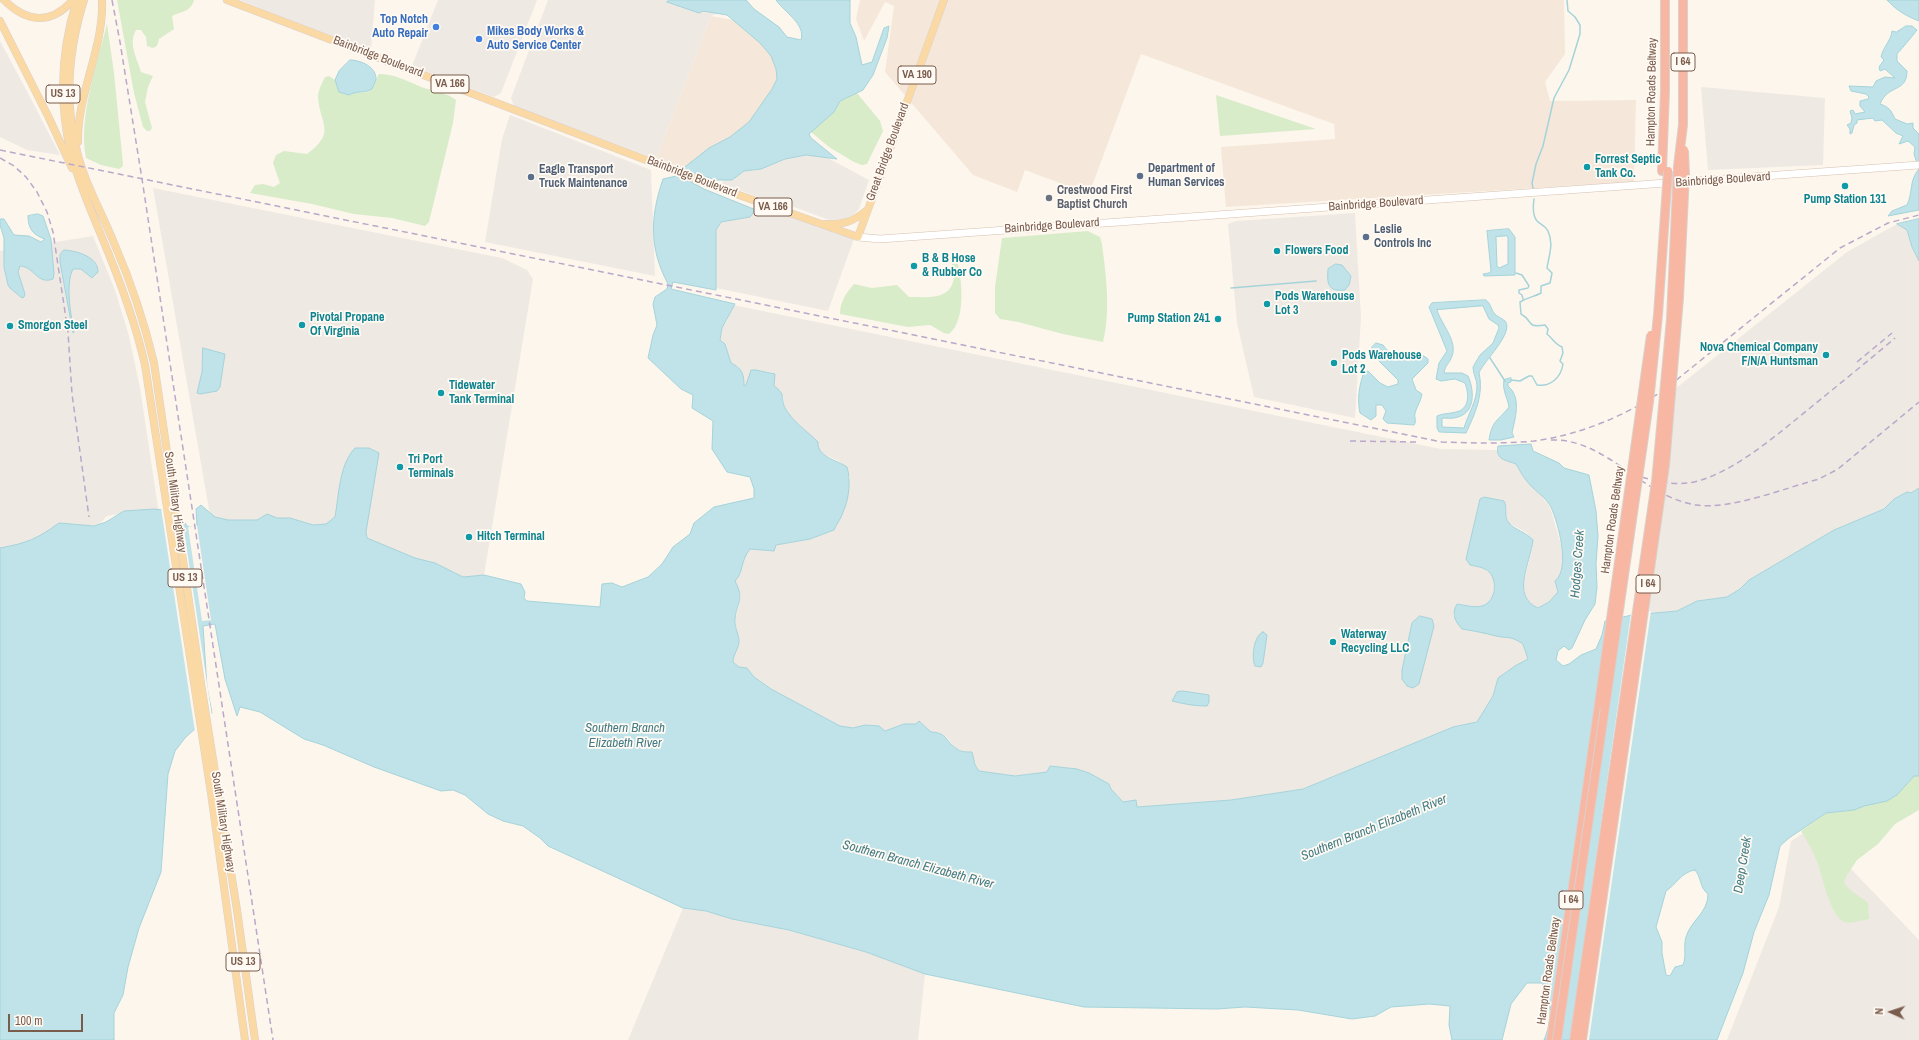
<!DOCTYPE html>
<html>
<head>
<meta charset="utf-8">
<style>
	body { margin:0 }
	#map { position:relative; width:1919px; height:1040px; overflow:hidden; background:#fdf6ec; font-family:"Archivo Narrow",sans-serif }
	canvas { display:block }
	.north { position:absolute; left:1871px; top:992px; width:40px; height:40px; -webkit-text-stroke:3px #fffaf3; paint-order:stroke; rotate:273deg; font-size:11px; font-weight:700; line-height:16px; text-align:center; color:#7a5c4d }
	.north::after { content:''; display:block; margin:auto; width:14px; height:18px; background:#7a5c4d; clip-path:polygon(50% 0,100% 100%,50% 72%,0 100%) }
	.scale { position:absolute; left:8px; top:1014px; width:75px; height:18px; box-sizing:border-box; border:2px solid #7a5c4d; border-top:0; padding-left:5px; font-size:12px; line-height:14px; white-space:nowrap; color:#7a5c4d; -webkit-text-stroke:3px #fffaf3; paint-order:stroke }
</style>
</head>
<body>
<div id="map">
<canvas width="1919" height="1040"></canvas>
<div class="north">N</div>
<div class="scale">100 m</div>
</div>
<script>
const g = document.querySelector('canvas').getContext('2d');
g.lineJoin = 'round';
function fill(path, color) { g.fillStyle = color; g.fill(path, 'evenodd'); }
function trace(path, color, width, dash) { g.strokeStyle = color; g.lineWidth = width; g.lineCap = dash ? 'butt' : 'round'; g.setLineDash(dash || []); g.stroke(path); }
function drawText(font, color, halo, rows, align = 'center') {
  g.font = font + ' "Archivo Narrow",sans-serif'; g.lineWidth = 3.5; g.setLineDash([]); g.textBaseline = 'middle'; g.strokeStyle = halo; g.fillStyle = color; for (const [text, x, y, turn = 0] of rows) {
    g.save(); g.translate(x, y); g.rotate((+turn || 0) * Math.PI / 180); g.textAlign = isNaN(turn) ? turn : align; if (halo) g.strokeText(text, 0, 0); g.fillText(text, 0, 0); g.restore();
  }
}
fill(new Path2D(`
	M 860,0 L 1564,0 L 1565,54 L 1545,82 L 1550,101 L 1636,100 L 1634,182 L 1226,207 L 1221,147 L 1335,139 L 1334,124 L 1141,54 L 1089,194 L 1025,170 L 1017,192 L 973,175 L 885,72 L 894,6 L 885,2 L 864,41 L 856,19 Z
	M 711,16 L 739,21 L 767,46 L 779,77 L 759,123 L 683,170 L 656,159 Z`), '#f5e8da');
fill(new Path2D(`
	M 240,0 L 375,0 L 371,50 L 292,21 Z
	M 438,0 L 537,0 L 501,93 L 494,97 L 412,66 Z
	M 548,0 L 748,0 L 711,16 L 656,159 L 514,106 L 511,98 Z
	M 0,41 L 30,97 L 60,155 L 27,150 L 0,137 Z
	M 1701,87 L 1825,98 L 1823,165 L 1708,170 Z
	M 510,115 L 651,170 L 655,276 L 485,242 L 502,139 Z
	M 806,155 L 824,156 L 869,180 L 859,209 L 853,215 L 845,219 L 829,220 L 797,208 L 770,201 L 722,184 L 723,180 L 732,180 L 744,171 L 761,169 L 785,159 Z
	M 153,188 L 502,258 L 527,270 L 533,279 L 484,575 L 478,580 L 470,581 L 335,532 L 211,521 Z
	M 758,205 L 854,239 L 828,311 L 716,288 L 716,230 L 721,222 L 756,210 Z
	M 1355,213 L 1361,317 L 1355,418 L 1254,397 L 1237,323 L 1228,224 L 1236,221 Z
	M 1897,224 L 1907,229 L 1912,247 L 1919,261 L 1919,488 L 1911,493 L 1907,492 L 1894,499 L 1884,509 L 1834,530 L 1749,580 L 1740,589 L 1727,597 L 1697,601 L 1677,611 L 1638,614 L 1670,393 L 1847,252 Z
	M 93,236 L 115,290 L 129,336 L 140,388 L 159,514 L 132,512 L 107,516 L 98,525 L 59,528 L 51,537 L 0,552 L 0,251 Z
	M 733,305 L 1441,449 L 1497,450 L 1497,454 L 1516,464 L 1550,507 L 1562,548 L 1563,561 L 1561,574 L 1555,581 L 1558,592 L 1549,602 L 1538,608 L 1531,605 L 1524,597 L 1523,583 L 1532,551 L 1533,540 L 1527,533 L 1509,523 L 1505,514 L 1506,505 L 1470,565 L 1485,569 L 1492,575 L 1495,585 L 1493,595 L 1488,604 L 1480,607 L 1457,604 L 1453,615 L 1462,629 L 1486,632 L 1497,636 L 1512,637 L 1523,644 L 1528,659 L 1515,666 L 1498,678 L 1493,696 L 1477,722 L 1470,725 L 1453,727 L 1303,789 L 1231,800 L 1137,807 L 1123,802 L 1111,789 L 1109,784 L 1089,773 L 1077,769 L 1050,766 L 1047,772 L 1015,776 L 979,771 L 975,765 L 972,753 L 962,751 L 955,748 L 948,738 L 938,732 L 931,732 L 920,722 L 916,724 L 904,724 L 885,731 L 879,726 L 866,725 L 853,728 L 840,726 L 771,689 L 754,677 L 747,669 L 739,667 L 733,662 L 733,654 L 737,649 L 739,641 L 735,621 L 741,596 L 734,581 L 740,574 L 744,557 L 750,549 L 773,551 L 776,545 L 810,539 L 834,530 L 837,521 L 843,512 L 850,477 L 839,461 L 821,453 L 817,446 L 817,442 L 789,415 L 783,405 L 784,398 L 774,386 L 771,372 L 756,370 L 746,385 L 744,386 L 739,367 L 731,363 L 725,344 L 720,340 L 722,328 L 727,321 Z
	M 1812,828 L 1919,940 L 1919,1040 L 1727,1040 L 1779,907 L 1791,841 Z
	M 683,908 L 706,911 L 732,919 L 789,930 L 866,952 L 925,974 L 918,1040 L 628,1040 Z`), '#efe9e4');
fill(new Path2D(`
	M 117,0 L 194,0 C 191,12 182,11 172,16 L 174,29 L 159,39 L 157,46 L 153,48 L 147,46 L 146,37 L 141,30 L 136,30 C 128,44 137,58 141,72 L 153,76 L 148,87 L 145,102 L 152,128 L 150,131 L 147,131 L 143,127 L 134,93 Z
	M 107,24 L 114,73 L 122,154 L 123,166 L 119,169 L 101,165 L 86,158 C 78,117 97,65 107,24 Z
	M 379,74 C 395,74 409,82 424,88 C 434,91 447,93 456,100 L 453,123 L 429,222 L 425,226 L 392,218 L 354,214 L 312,204 L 250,193 L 255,185 L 263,184 L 274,187 L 280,183 L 273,163 L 276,155 L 284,151 L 307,154 C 337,132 320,125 318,97 C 318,91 322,83 325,77 L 329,76 L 335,80 L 339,92 L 349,95 C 358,90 365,95 371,90 C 375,86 376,78 379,74 Z
	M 857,93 L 880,121 L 883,131 L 867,164 L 862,165 L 854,162 L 829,147 L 811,132 L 834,112 L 840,101 Z
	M 1216,95 L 1316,129 L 1220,136 Z
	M 1088,231 L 1100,237 L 1102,244 C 1106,276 1111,310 1103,342 L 1063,334 L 1018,322 L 1000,319 L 995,313 L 995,287 L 1002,238 Z
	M 952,256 L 956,257 C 962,276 967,320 949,334 L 944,333 L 930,325 L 908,327 L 840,314 C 840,302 846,293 854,284 L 872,288 L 897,285 L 909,297 C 928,297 953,301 954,275 C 954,269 950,262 952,256 Z
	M 1914,776 L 1919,776 L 1919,810 L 1895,824 L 1878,844 L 1857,860 L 1847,875 L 1844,882 C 1850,893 1860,895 1868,903 L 1869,919 C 1862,920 1852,924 1845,922 C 1830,917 1823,878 1818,864 C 1814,853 1807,841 1801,831 L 1826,813 L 1854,810 L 1864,806 L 1887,801 L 1897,795 Z`), '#d8ecc9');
const water = new Path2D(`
	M 670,0 L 746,0 L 754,9 L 779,27 L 787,37 L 801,40 C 806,24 784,12 776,0 L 850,0 L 850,23 L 856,37 L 862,65 L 872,62 L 884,28 L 889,26 L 887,38 L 873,75 L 863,90 L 840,101 L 834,112 L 809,134 L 811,138 L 837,159 L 806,155 L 785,159 L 761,169 L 744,171 L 732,180 L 716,180 L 685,170 L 682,177 L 704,189 L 756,210 L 750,217 L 721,222 L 716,230 L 716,290 L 673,282 L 671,289 L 735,304 L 722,328 L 720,340 L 725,344 L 731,363 C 742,368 744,374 744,386 L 746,385 L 751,370 L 756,370 L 775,374 L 774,386 C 787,395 780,398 785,408 C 793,422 806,430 818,442 C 817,457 837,460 847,467 C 851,480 849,500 843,512 C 841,519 837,523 834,530 L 810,539 L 776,545 L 774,551 L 750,549 C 740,561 744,572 735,581 C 745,601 737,600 735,619 C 734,627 739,634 739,641 C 739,649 733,654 733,662 L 739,667 L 747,668 L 754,677 L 771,689 L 840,726 L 853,728 L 865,725 L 879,726 L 885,731 L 904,724 L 916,724 L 919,721 L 931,732 C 947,732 946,742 957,749 C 961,752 966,752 972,752 L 975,765 L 979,771 L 1015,776 L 1047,772 L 1050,766 L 1077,769 L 1089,773 L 1109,784 L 1111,789 L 1123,802 L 1136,800 L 1137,807 L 1231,800 L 1303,789 L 1453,727 L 1477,722 L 1493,696 L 1498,678 L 1515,666 L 1528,659 L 1523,644 C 1509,635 1510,639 1496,636 C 1485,633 1474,631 1462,629 C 1455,621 1451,614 1457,604 C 1464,605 1475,608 1482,606 C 1497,602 1499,576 1485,569 C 1481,567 1474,566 1470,565 L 1466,559 L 1480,499 L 1484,497 L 1504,501 C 1508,508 1503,516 1509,523 C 1515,530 1526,532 1533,540 C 1531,562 1510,596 1538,608 L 1549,602 L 1558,592 L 1555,581 C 1571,568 1558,523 1551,507 C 1545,496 1533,490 1526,480 C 1522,475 1519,469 1516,464 C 1506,460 1495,460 1498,446 L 1531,444 L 1533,451 L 1559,463 L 1564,468 L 1589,475 L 1596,511 L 1598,536 L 1596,564 L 1597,587 L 1595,604 L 1585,620 L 1572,648 L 1569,650 L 1564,646 L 1558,651 L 1556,660 L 1563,666 L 1569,664 L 1581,655 L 1596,649 L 1602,635 L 1605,621 L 1632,615 L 1677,611 L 1697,601 L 1727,597 L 1740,589 L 1749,580 L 1834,530 L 1884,509 L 1894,499 L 1907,492 L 1911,493 L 1919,488 L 1919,776 L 1914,776 L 1897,795 L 1887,801 L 1864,806 L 1854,810 L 1826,813 L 1789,838 L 1780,846 L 1769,895 L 1754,932 L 1743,973 L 1717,1040 L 1544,1040 C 1552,1021 1553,1002 1542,983 L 1527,983 L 1511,1004 L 1502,1040 L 1452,1040 L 1449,1025 L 1450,1006 L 1429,1004 L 1391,1007 L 1375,1016 L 1352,1019 L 1298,1010 L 1245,1007 L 1217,1009 L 1084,1007 L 925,974 L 866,952 L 789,930 L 732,919 L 706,911 L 683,908 L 548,846 L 540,838 L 523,826 L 503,821 L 488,814 L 465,795 L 453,790 L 441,791 L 374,767 L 323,745 L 304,739 L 260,712 L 240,707 L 237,716 L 225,679 L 215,624 L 203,626 L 207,687 L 212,713 L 185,738 L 175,751 L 168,774 L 161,872 L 139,928 L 128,967 L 123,995 L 114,1013 L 114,1040 L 0,1040 L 0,548 C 27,543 37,539 59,523 L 94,526 L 106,522 L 124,511 L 154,509 L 176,511 L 188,527 L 197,526 L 196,509 L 201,505 L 215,517 L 228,520 L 257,520 L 267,514 L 277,518 L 290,518 L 313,525 L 326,524 L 335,517 C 339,495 339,465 355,448 L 369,448 L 379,453 L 366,532 L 367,538 L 415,558 L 435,563 L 463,577 L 484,575 L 521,584 L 525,592 L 524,598 L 527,601 L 600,607 L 602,584 L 612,583 L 622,587 L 648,577 L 662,564 L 673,547 L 690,534 L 694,523 L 714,507 L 754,498 L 754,489 L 750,477 L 727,472 L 712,449 L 713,421 L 692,408 L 693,395 L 681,389 L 648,358 L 653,335 L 657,325 L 653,304 L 655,297 L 667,289 L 668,284 C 649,248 650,217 663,179 L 676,176 L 681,170 L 709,148 L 730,137 L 749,122 L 772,89 L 777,79 L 776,69 L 771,56 L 760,43 L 727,15 L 703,11 L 699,13 L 667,2 ZM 1695,870 C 1702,878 1699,887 1708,894 C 1708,913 1691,920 1686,937 C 1683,946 1687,956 1683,965 L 1675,967 L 1670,976 L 1666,975 L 1662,953 L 1662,942 L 1656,927 L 1666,891 C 1676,885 1681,872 1695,870 Z
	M 1887,0 L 1919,0 L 1919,21 C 1906,16 1896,10 1887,0 Z
	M 1906,26 L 1912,26 L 1917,30 C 1910,39 1904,46 1897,54 L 1897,61 L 1907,71 C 1907,93 1888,84 1880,104 C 1889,107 1891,110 1895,119 L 1907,124 L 1913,123 L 1913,128 L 1919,134 L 1919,210 L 1888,216 L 1892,211 L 1907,205 C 1913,193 1909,180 1919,169 L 1914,154 L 1915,147 L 1908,141 L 1899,144 L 1903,136 L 1896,133 L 1882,120 L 1875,121 L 1873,118 L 1857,120 L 1857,123 L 1854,125 L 1852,133 L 1850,134 L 1850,129 L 1847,125 L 1851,123 L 1852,118 L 1850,111 L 1853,110 L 1855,114 L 1865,112 L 1860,106 L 1860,101 L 1868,99 L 1869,97 L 1866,94 L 1851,91 L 1849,86 L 1873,87 L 1876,81 L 1885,77 L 1895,78 L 1885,69 L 1880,71 L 1879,67 L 1884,60 L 1881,57 C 1883,47 1891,41 1892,31 L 1896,32 Z
	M 350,60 C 361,60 377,67 376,80 C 375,83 373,86 372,89 C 364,94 357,90 349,95 L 339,92 L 335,80 L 339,71 Z
	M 38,214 L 43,216 L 51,239 L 54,274 L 53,279 C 37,285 35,267 20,266 L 18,272 L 25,294 L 24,297 L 22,298 L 10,288 L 8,285 L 4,267 L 4,238 L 0,225 L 0,219 L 4,219 L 14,235 L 29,236 L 41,242 L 45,239 C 33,235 28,229 28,216 Z
	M 1919,219 L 1919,261 L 1912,247 L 1907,230 L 1897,224 Z
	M 1509,229 L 1515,237 L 1515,275 L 1484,276 L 1483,274 L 1489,273 L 1491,271 L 1487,231 ZM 1507,236 L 1508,238 L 1508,264 L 1499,268 L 1497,266 L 1496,237 Z
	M 64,250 C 78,251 98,257 98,272 L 92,278 L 81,269 L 73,269 C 65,284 71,315 74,332 L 73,333 L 60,262 L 60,255 Z
	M 1336,264 L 1342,265 L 1351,276 L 1349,285 L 1345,290 C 1327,292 1327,283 1328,269 Z
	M 1486,300 C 1491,304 1491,309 1494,313 C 1497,317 1502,318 1505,321 C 1515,332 1483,362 1479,373 C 1484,394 1475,414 1466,433 L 1439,432 L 1437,428 L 1437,416 C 1443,413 1449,414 1456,412 C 1470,409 1469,394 1465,383 L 1455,379 L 1441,381 L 1436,379 L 1439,363 L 1447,351 L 1429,307 L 1432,303 ZM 1483,306 L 1489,319 L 1498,325 L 1499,328 L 1493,343 L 1480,355 L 1473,367 C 1473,374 1477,380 1477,386 C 1477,401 1468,414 1464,428 L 1442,427 L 1442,418 C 1447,418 1453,419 1458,417 C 1476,412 1474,389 1468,376 L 1462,373 L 1444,373 C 1445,365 1450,363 1452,356 C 1458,341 1441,324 1437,310 Z
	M 1376,343 L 1383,345 C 1396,365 1412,345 1428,359 L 1428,363 L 1412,379 L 1416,390 L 1422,394 C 1421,401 1417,406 1415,413 C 1414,418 1417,421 1414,425 L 1387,423 L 1383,419 L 1386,411 L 1382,405 L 1376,405 L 1376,416 L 1371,420 L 1360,413 C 1357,399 1359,386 1364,372 L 1368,371 L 1380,383 L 1388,387 L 1398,384 L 1398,380 L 1371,353 L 1372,347 Z
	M 203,348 L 225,354 L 220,387 L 217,391 L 200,394 L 197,393 L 202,372 Z
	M 1511,378 L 1511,382 L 1508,383 L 1508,386 C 1522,398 1515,418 1512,433 L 1514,437 L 1501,440 L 1489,440 C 1492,420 1498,421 1509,407 C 1507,396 1502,390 1504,380 Z
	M 1420,616 L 1432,619 L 1434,626 L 1419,684 L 1413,688 L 1407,686 L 1402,679 L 1402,670 L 1412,623 Z
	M 1263,632 L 1267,635 L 1263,663 L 1261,667 L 1255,666 C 1251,657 1254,635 1263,632 Z
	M 1183,691 L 1209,695 L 1209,702 L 1207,706 C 1194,706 1184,704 1172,701 L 1177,692 Z`);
fill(water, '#bfe3e8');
trace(water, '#a5d3da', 1);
fill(new Path2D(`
	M 161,508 L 177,509 L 182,517 L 212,716 L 195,732 Z
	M 197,525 L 211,620 L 202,621 L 188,527 Z
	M 1651,611 L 1589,1040 L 1570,1040 L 1631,613 Z`), '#fdf6ec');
trace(new Path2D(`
	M 1533,188 L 1532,183 L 1536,164 L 1543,146 L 1554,98 L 1569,70 L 1580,34 L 1580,25 L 1575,17 L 1568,11 L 1567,0
	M 1516,273 L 1522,275 L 1529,286 L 1528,288 L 1519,290 L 1519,293 L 1522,295 L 1523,299
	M 1231,288 L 1316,281
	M 1490,358 L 1505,381
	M 1511,380 L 1520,381 L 1529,376 L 1532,376 L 1537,385 C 1550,387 1561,378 1563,364 L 1560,361 L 1563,353 L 1562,347 C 1555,344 1553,339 1547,334 L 1548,329 L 1545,325 C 1525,328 1534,321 1521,314 L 1520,302 C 1528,297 1534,297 1541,293 L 1541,286 L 1550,283 L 1552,273 L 1547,268 C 1549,255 1554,244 1548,231 C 1545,225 1541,225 1537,221 C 1532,215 1533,206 1534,199`), '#a5d3da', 1.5);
const secondary = new Path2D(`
	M 858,237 L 880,239 L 1919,165`);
const primary = new Path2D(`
	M 4,0 C 27,23 51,25 73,0
	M 77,0 C 61,49 59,99 70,150 C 77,179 90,208 101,235 C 119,278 135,320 145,365 L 211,793 L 245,1040
	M 84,0 C 69,48 64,97 76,147 C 83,180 101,211 114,243 C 131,282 144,321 154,363 L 202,690 L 237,910 L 255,1040
	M 227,0 L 722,189 L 858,237 L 944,0
	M 0,21 L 49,118 L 72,168
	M 78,142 C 77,93 104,49 102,0
	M 824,224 C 844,224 851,223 866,211`);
const highway = new Path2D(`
	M 1683,125 L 1683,0
	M 1662,171 L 1665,91 L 1665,0
	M 1551,1040 L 1599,704`);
trace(secondary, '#d6c0b0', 8);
trace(primary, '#dad1cd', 8);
trace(highway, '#dad1cd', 10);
trace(secondary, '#fff', 7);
trace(primary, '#fbd9a5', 7);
trace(highway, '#f7b7a3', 8);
trace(new Path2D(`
	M 112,0 L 120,42 L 142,179 L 273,1040
	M 0,150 L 1442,442 C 1473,443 1503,444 1534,441 C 1580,435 1627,415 1664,390 L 1840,248 L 1888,223 L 1919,215
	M 0,158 L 14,166 L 26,177 L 37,192 L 47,212 L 53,232 L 68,332 L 72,394 L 89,517
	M 1857,362 L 1892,333
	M 1551,440 C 1607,438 1643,498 1697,505 C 1731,510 1785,488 1819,479 L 1838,469 L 1919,402
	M 1350,441 L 1416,442
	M 1642,477 C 1661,483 1679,486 1698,481 C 1737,470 1779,433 1810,408 C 1838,385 1867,362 1895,338`), '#b9a8c9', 1.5, [6, 4]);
const highwayBridge = new Path2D(`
	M 1599,704 L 1651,335
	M 1557,1040 L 1649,402 L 1658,315 L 1668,171
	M 1574,1040 L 1656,482 L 1671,319 L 1678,166 L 1683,125
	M 1582,1040 L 1665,465 L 1679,298 L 1685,174 L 1684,150`);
trace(highwayBridge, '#dad1cd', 10, []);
trace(highwayBridge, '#f7b7a3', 8);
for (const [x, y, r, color] of [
	[436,27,4,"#3f7fe0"],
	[479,39,4,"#3f7fe0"],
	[1587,167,4,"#0f9aa8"],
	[1140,176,4,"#5c6f8a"],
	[531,177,4,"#5c6f8a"],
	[1845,186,4,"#0f9aa8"],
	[1049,198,4,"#6b7280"],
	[1366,237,4,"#5c6f8a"],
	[1277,251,4,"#0f9aa8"],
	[914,266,4,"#0f9aa8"],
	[1267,304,4,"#0f9aa8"],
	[1218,319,4,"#0f9aa8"],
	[302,325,4,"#0f9aa8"],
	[10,326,4,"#0f9aa8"],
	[1826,355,4,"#0f9aa8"],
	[1334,363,4,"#0f9aa8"],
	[441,393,4,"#0f9aa8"],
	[400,467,4,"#0f9aa8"],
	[469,537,4,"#0f9aa8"],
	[1333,642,4,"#0f9aa8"]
]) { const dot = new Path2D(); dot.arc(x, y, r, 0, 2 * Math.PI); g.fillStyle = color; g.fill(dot); trace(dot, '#fffaf3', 1.5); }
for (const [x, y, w] of [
	[1683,62,24],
	[917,75,38],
	[450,84,38],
	[63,94,34],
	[773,207,38],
	[185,578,34],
	[1648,584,24],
	[1571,900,24],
	[243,962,34]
]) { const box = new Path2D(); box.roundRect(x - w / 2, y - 9, w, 18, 3); g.fillStyle = '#fffaf3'; g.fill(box); trace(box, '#7a5c4d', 1); }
drawText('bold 11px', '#7a5c4d', null, [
	["I 64",1683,62],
	["VA 190",917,75],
	["VA 166",450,84],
	["US 13",63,94],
	["VA 166",773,207],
	["US 13",185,578],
	["I 64",1648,584],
	["I 64",1571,900],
	["US 13",243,962]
]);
drawText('bold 12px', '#366cbe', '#fffaf3', [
	["Top Notch",428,20],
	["Auto Repair",428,34],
	["Mikes Body Works &",487,32,"left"],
	["Auto Service Center",487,46,"left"]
], 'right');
drawText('12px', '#7a5c4d', '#fffaf3', [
	["Bainbridge Boulevard",378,57,21],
	["Hampton Roads Beltway",1652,92,-89],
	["Great Bridge Boulevard",888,152,-70],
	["Bainbridge Boulevard",692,177,21],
	["Bainbridge Boulevard",1723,180,-4],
	["Bainbridge Boulevard",1376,204,-4],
	["Bainbridge Boulevard",1052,226,-4],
	["South Military Highway",175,502,82],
	["Hampton Roads Beltway",1613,520,-82],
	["South Military Highway",223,822,81],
	["Hampton Roads Beltway",1549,971,-82]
]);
drawText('bold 12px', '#0d838f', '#fffaf3', [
	["Forrest Septic",1595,160],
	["Tank Co.",1595,174],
	["Pump Station 131",1845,200,"center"],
	["Flowers Food",1285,251],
	["B & B Hose",922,259],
	["& Rubber Co",922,273],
	["Pods Warehouse",1275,297],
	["Lot 3",1275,311],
	["Pivotal Propane",310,318],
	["Of Virginia",310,332],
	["Pump Station 241",1210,319,"right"],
	["Smorgon Steel",18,326],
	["Nova Chemical Company",1818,348,"right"],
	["F/N/A Huntsman",1818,362,"right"],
	["Pods Warehouse",1342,356],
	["Lot 2",1342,370],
	["Tidewater",449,386],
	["Tank Terminal",449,400],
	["Tri Port",408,460],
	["Terminals",408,474],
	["Hitch Terminal",477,537],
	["Waterway",1341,635],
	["Recycling LLC",1341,649]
], 'left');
drawText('bold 12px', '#4e5e75', '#fffaf3', [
	["Department of",1148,169],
	["Human Services",1148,183],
	["Eagle Transport",539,170],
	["Truck Maintenance",539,184],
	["Leslie",1374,230],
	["Controls Inc",1374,244]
], 'left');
drawText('bold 12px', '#5b616d', '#fffaf3', [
	["Crestwood First",1057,191],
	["Baptist Church",1057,205]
], 'left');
drawText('italic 13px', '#437c86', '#fffaf3', [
	["Hodges Creek",1578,564,-86],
	["Southern Branch",625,729],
	["Elizabeth River",625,744],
	["Southern Branch Elizabeth River",1374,828,-22],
	["Southern Branch Elizabeth River",918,865,15],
	["Deep Creek",1743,865,-81]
]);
</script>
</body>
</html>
